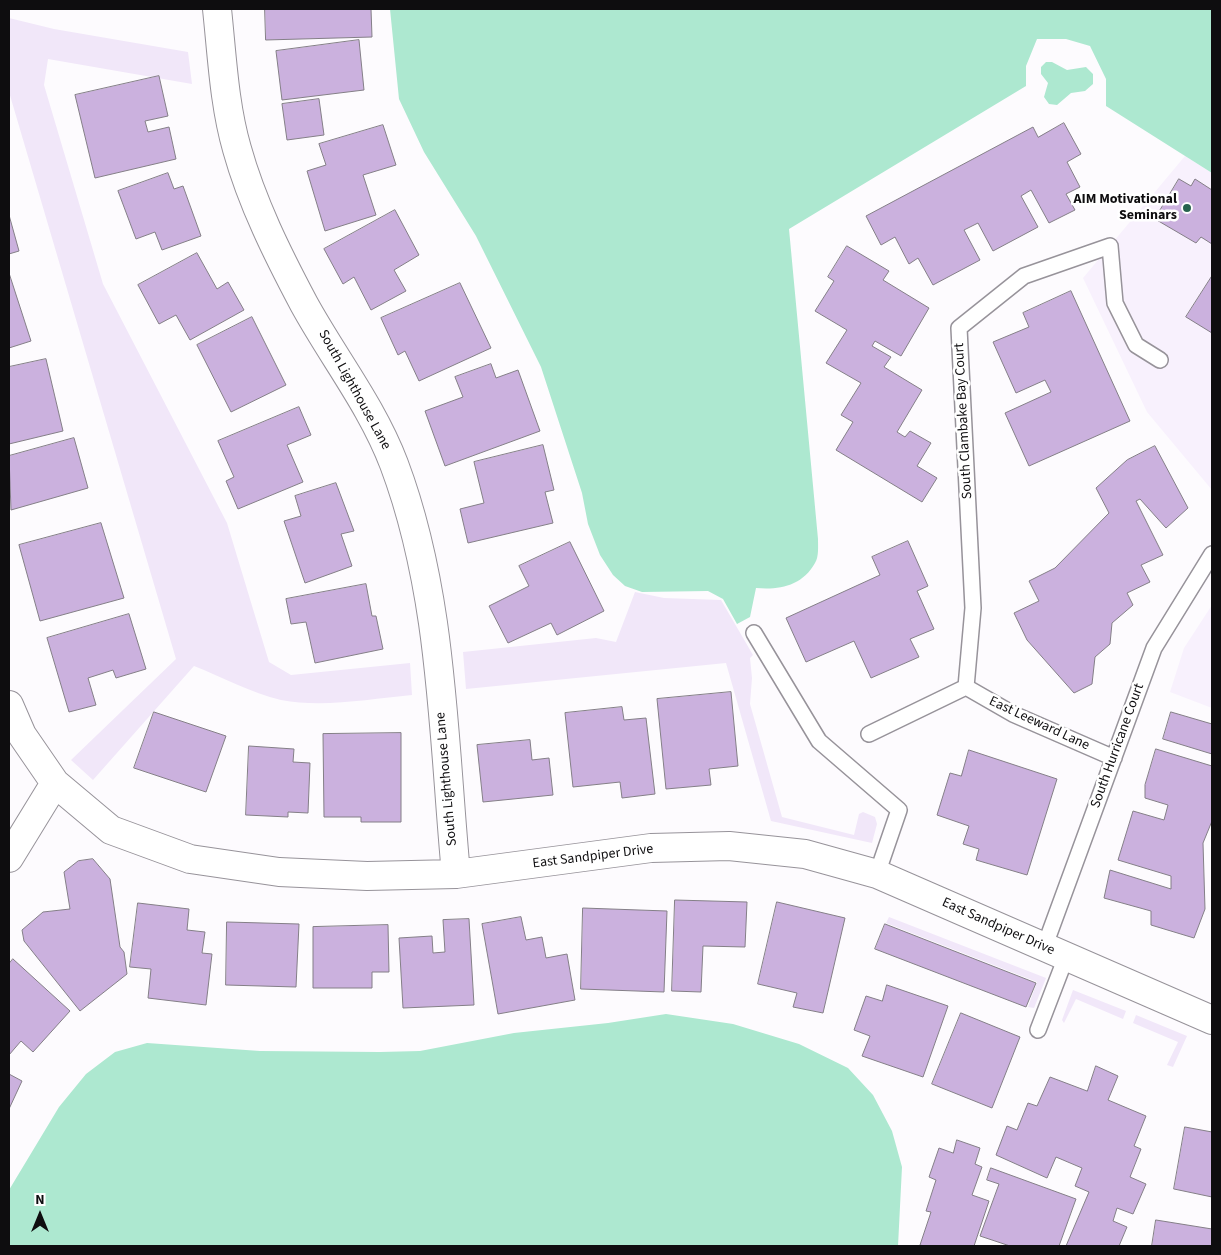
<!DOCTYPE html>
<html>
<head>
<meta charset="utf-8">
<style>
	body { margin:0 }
	#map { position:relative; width:1221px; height:1255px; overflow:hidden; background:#fdfbfe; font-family:"Source Sans 3",sans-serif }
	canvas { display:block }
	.frame { position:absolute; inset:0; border:10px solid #0e0d0f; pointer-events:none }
	.north { position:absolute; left:15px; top:1190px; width:50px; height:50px; -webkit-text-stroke:4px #fff; paint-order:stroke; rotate:0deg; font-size:14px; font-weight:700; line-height:20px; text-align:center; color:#0e0d0f }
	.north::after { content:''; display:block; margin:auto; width:18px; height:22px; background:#0e0d0f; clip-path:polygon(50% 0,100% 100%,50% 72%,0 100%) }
</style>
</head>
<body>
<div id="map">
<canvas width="1221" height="1255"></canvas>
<div class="frame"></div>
<div class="north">N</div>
</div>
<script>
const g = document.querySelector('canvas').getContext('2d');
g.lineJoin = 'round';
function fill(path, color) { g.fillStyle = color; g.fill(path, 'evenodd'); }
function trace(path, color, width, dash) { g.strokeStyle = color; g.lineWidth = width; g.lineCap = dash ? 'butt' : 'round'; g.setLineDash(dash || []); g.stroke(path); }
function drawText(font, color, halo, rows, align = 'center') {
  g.font = font + ' "Source Sans 3",sans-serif'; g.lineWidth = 5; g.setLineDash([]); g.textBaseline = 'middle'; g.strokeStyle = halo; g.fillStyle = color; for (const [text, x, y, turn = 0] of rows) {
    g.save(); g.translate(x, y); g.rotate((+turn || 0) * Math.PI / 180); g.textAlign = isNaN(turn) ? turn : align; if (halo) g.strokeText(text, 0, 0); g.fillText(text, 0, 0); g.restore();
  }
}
fill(new Path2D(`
	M 1185,156 L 1212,173 L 1212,490 L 1147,412 L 1083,278 Z
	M 1212,605 L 1212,708 L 1170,692 L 1184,648 Z`), '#f8f1fd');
fill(new Path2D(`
	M 9,18 L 54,29 L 188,52 L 192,84 L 48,59 L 44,85 L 103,284 L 227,523 L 269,662 L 291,675 L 410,663 L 412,695 C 369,699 323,708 281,700 C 251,693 222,677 194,666 L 93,780 L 71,760 L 176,659 L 9,92 Z
	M 635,592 L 664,598 L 721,600 L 753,655 L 750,658 L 752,678 L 750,704 L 782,817 L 854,835 L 859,814 L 863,812 L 875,817 L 877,824 L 872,843 L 771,821 L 726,663 L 466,689 L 463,652 L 596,638 L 616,642 Z
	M 889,917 L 1046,978 L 1034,1008 L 1028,1007 L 1037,982 L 886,923 Z
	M 1073,990 L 1126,1011 L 1123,1019 L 1076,999 L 1064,1023 L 1062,1020 Z
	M 1136,1015 L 1187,1036 L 1173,1067 L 1167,1065 L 1178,1042 L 1133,1023 Z`), '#f1e7f9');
fill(new Path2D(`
	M 390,9 L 1212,9 L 1212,173 L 1106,106 L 1106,79 L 1090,46 L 1066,39 L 1037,39 L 1026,66 L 1026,86 L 789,229 L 818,539 C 818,546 819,557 815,563 C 802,586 780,590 756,588 L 750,617 L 737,624 L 723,599 L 708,591 L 642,592 L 625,586 L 613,575 L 600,555 L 588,524 L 582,493 L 541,367 L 476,236 L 424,152 L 399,99 Z
	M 1046,62 L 1052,62 L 1067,70 L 1086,67 L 1093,74 L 1093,84 L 1085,91 L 1071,93 L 1057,105 L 1049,104 L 1044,97 L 1048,83 L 1041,74 L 1041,67 Z
	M 666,1014 L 733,1024 L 799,1044 L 848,1068 L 873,1095 L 892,1131 L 902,1167 L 898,1246 L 9,1246 L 9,1190 L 59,1107 L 86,1074 L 115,1052 L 147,1043 L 260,1051 L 380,1052 L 420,1051 L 514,1033 L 608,1023 Z`), '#ade8d0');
const building = new Path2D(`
	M 265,9 L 371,9 L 372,37 L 266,40 Z
	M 359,40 L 364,90 L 282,100 L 276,51 Z
	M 159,76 L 168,116 L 145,121 L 148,132 L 169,127 L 176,159 L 95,178 L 75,95 Z
	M 319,99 L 324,135 L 287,140 L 282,104 Z
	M 1064,123 L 1081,154 L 1067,162 L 1080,187 L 1066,194 L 1075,210 L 1049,223 L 1031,190 L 1021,196 L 1038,227 L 993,251 L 978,223 L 964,230 L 980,260 L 933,285 L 918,258 L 909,264 L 895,237 L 881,245 L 866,216 L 1033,127 L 1038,137 Z
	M 383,125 L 396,165 L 363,175 L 376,215 L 325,231 L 307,171 L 326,165 L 319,144 Z
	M 168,173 L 174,189 L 183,186 L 201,236 L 162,250 L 155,232 L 136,239 L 118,191 Z
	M 1179,179 L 1191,186 L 1195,179 L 1212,190 L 1212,244 L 1201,237 L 1196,243 L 1155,219 Z
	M 395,210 L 419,255 L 394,270 L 406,291 L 371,310 L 354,277 L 343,284 L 324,249 Z
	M 9,215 L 19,251 L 9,254 Z
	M 847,246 L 889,271 L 883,280 L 929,308 L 901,356 L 875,341 L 872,346 L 891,357 L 884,367 L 922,390 L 897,432 L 905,437 L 910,431 L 931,443 L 917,466 L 937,478 L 922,502 L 836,450 L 853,422 L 841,415 L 861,383 L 826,363 L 847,330 L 815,311 L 834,281 L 828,277 Z
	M 197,253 L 217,289 L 228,282 L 244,310 L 190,340 L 176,315 L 159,324 L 138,285 Z
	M 9,273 L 31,341 L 9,348 Z
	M 1212,276 L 1212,333 L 1186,317 Z
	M 460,283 L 491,348 L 419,381 L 405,351 L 398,355 L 381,318 Z
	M 1071,291 L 1130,421 L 1029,466 L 1005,413 L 1051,392 L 1045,380 L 1016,393 L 993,342 L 1029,327 L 1023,313 Z
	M 252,317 L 286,385 L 231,412 L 197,345 Z
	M 46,359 L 63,431 L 9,444 L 9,367 Z
	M 491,364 L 496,378 L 518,370 L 540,431 L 445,466 L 425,411 L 463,397 L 455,377 Z
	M 299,407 L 311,435 L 287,445 L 303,482 L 238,509 L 226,481 L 234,477 L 218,441 Z
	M 74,438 L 88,488 L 11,510 L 9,456 Z
	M 543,445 L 554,490 L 545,492 L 553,523 L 468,543 L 460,509 L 484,503 L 474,462 Z
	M 1155,446 L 1188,508 L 1166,528 L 1140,499 L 1136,501 L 1163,555 L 1141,565 L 1150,582 L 1127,593 L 1133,605 L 1112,623 L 1110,644 L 1095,657 L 1092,684 L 1074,693 L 1027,640 L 1014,613 L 1039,601 L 1029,581 L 1055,568 L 1109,513 L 1096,488 L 1127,460 Z
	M 336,483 L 354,531 L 341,534 L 352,566 L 305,583 L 284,521 L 301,516 L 295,496 Z
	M 101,523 L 124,598 L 40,621 L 19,545 Z
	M 908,541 L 928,586 L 917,591 L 934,629 L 910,639 L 919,657 L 871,678 L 854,641 L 806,662 L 786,618 L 880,575 L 872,557 Z
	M 570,542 L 604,611 L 557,635 L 551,623 L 508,643 L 489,606 L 529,586 L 519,566 Z
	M 366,584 L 372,616 L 376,616 L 383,649 L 315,663 L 306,622 L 291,624 L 286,599 Z
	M 129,614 L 146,669 L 116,678 L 113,670 L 88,678 L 96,705 L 69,712 L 47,638 Z
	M 731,692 L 738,766 L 709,769 L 711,785 L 666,789 L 657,699 Z
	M 622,707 L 624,720 L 646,718 L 655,794 L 622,798 L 620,782 L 573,787 L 565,713 Z
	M 154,712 L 226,736 L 206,792 L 134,768 Z
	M 1171,712 L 1212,724 L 1212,754 L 1163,739 Z
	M 401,733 L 401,822 L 361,822 L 361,817 L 324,817 L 323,734 Z
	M 530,740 L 532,760 L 549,758 L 553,795 L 483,802 L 477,745 Z
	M 249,746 L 294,749 L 293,762 L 310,763 L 308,813 L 288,812 L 288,817 L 246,815 Z
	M 1156,749 L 1212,766 L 1212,821 L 1203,843 L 1205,909 L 1194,938 L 1151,925 L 1151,911 L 1104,898 L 1110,870 L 1171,889 L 1171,876 L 1118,860 L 1133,811 L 1164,820 L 1168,805 L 1145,798 L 1145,785 Z
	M 969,750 L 1057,779 L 1027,875 L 976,860 L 979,849 L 963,844 L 969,826 L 937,815 L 950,773 L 961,776 Z
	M 93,859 L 110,879 L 120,947 L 124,952 L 127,974 L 80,1011 L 24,941 L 22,930 L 43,912 L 70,909 L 64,872 L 78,861 Z
	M 675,900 L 747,902 L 745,947 L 703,946 L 701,992 L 672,991 Z
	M 777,902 L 845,918 L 823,1013 L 793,1007 L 797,993 L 758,984 Z
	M 138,903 L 189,909 L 187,930 L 205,932 L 202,953 L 212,954 L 206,1005 L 148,998 L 151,969 L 130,967 Z
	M 583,908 L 667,911 L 664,992 L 581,989 Z
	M 521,917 L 526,940 L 542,937 L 546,958 L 567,954 L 575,1000 L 498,1014 L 482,924 Z
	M 469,919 L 474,1005 L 403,1008 L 399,938 L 432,936 L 433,953 L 445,952 L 443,920 Z
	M 227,922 L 299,924 L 296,987 L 226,985 Z
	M 885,924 L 1036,983 L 1026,1007 L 875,949 Z
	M 388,925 L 389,972 L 372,972 L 372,988 L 313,988 L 313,927 Z
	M 13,959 L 70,1011 L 33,1052 L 21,1041 L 9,1055 L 9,964 Z
	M 887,985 L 948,1006 L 923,1077 L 862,1056 L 870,1036 L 854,1030 L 866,996 L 882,1001 Z
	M 961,1013 L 1020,1037 L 992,1108 L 932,1084 Z
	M 1096,1066 L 1118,1076 L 1108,1100 L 1146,1116 L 1134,1146 L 1141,1149 L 1130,1177 L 1146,1184 L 1133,1214 L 1117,1208 L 1113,1221 L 1127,1227 L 1119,1246 L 1066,1246 L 1089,1192 L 1075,1186 L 1082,1168 L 1056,1157 L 1047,1178 L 996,1155 L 1007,1126 L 1017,1130 L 1028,1103 L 1037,1106 L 1050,1077 L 1087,1091 Z
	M 9,1074 L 22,1081 L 9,1109 Z
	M 1185,1127 L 1212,1132 L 1212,1197 L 1174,1189 Z
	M 957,1140 L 980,1148 L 975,1164 L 982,1167 L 972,1195 L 989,1201 L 974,1246 L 924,1246 L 920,1245 L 931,1212 L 926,1211 L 936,1180 L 929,1177 L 939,1148 L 953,1153 Z
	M 991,1168 L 1076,1199 L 1059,1246 L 1010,1246 L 980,1236 L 999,1184 L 987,1180 Z
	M 1156,1220 L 1212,1229 L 1212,1246 L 1152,1246 Z`);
fill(building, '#cbb1de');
trace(building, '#847f87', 1);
const service = new Path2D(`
	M 754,633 L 819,741 L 899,810 L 877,874
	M 966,687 L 973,608 L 959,328 L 1024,276 L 1110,246 L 1115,303 L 1136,345 L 1160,360
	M 966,687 L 1013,714 L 1114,758
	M 869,734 L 966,687
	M 1044,948 L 1154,648 L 1212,554
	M 1038,1030 L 1066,957`);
const minor = new Path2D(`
	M 217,9 C 222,55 224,104 237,149 C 252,203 278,255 304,304 C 333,357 372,406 394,464 C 443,594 443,736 456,874
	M 9,705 L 22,735 L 55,783 L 111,830 L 190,859 L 279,872 L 367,876 L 456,874 L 651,848 L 729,846 L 805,854 L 877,874 L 1212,1020
	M 9,858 L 55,783`);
trace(service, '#97939a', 18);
trace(minor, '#97939a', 30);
trace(service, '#fff', 15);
trace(minor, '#fff', 28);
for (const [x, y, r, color] of [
	[1187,208,5,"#27634e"]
]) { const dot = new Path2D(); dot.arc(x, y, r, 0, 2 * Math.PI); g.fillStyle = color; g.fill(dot); trace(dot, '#fff', 2); }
drawText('bold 14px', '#0e0d0f', '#fff', [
	["AIM Motivational",1177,200],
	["Seminars",1177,216]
], 'right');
drawText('14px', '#0e0d0f', '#fff', [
	["South Lighthouse Lane",354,390,61],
	["South Clambake Bay Court",964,421,-93],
	["East Leeward Lane",1039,724,25],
	["South Hurricane Court",1118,746,-70],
	["South Lighthouse Lane",447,779,-95],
	["East Sandpiper Drive",593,857,-7],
	["East Sandpiper Drive",998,927,24]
]);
</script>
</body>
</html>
